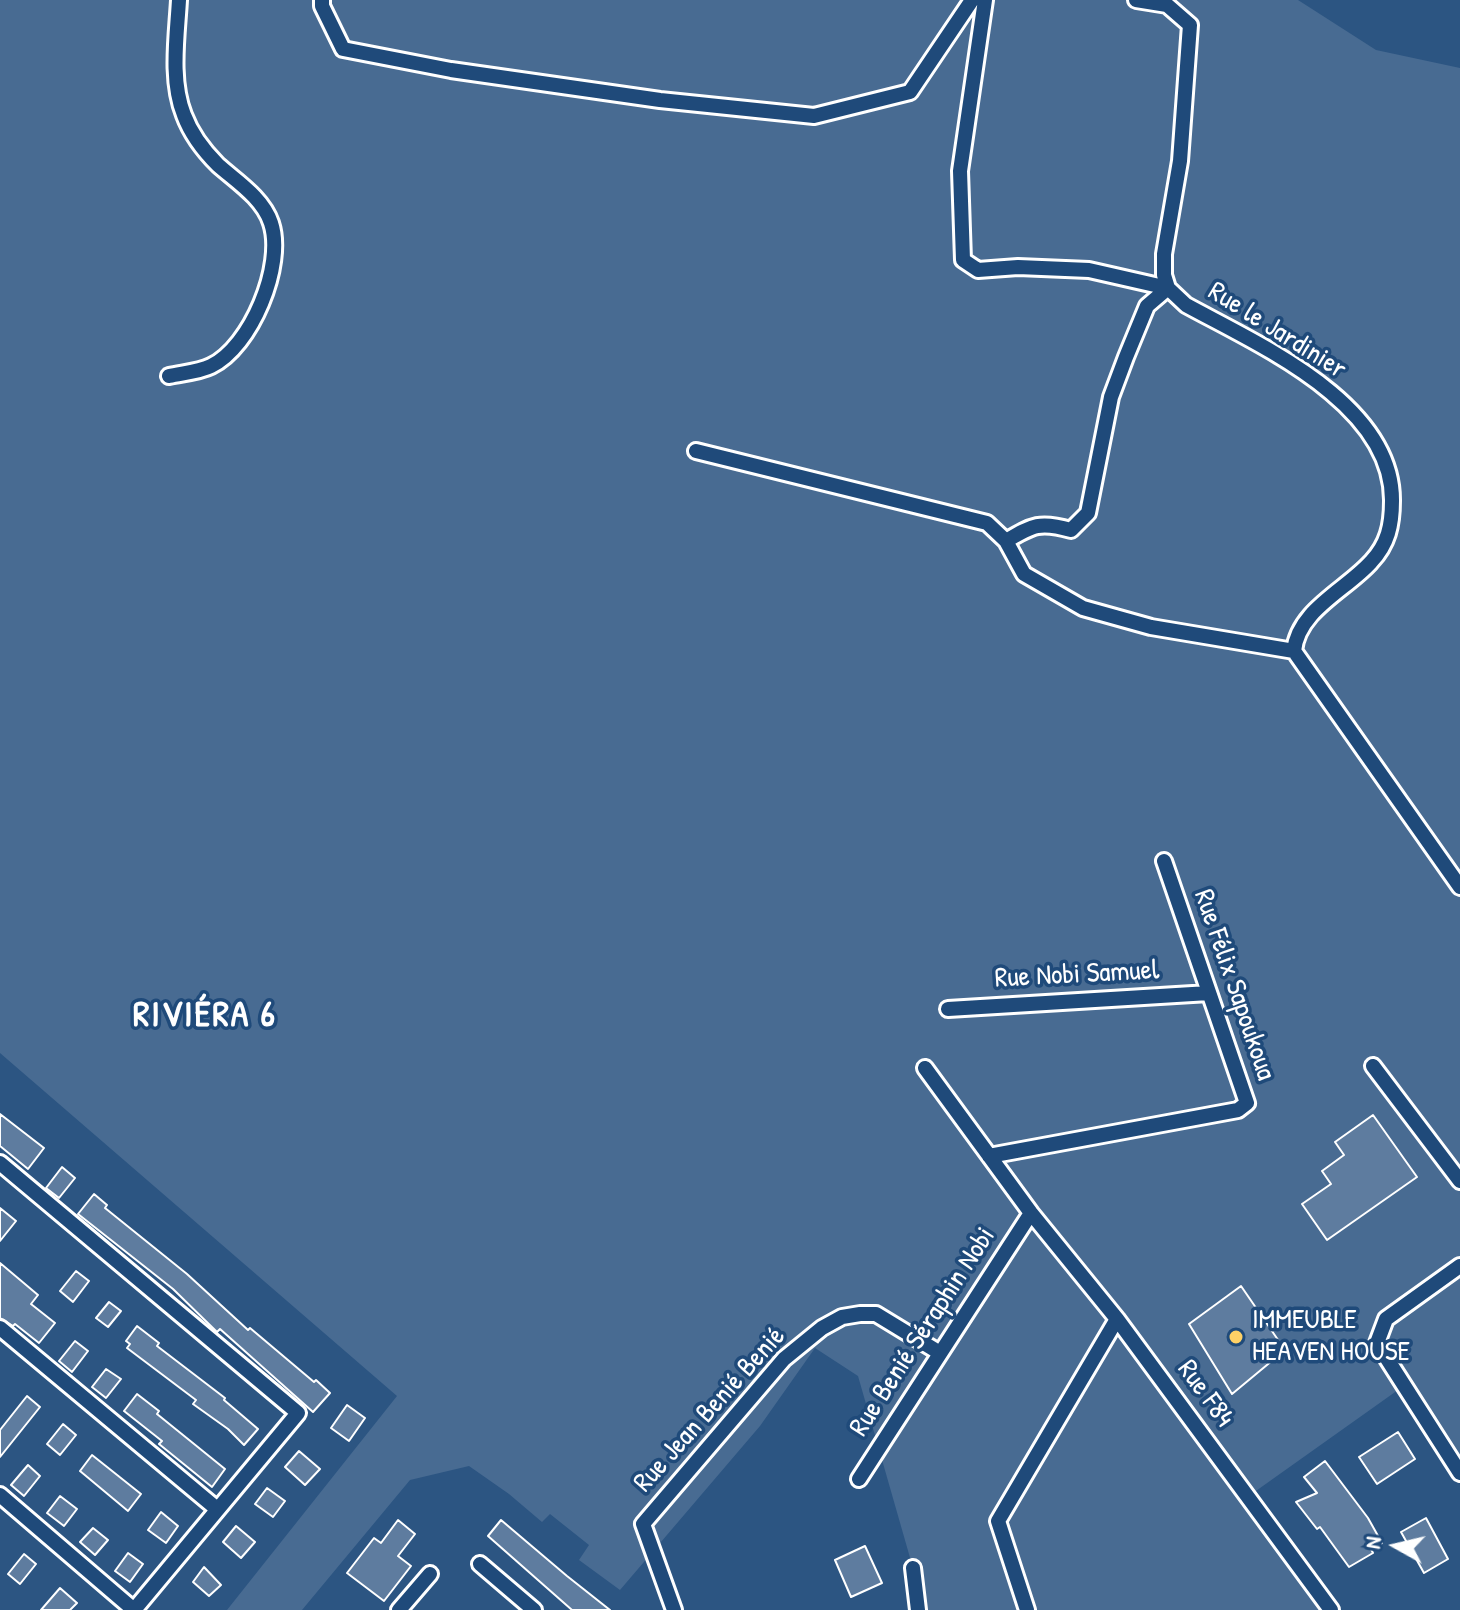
<!DOCTYPE html>
<html>
<head>
<meta charset="utf-8">
<style>
	body { margin:0 }
	#map { position:relative; width:1460px; height:1610px; overflow:hidden; background:#2c5582; font-family:"Patrick Hand",sans-serif }
	canvas { display:block }
	.north { position:absolute; left:1356px; top:1506px; width:80px; height:80px; -webkit-text-stroke:6px #1f4a7a; paint-order:stroke; rotate:278deg; font-size:22px; font-weight:700; line-height:32px; text-align:center; color:#fff }
	.north::after { content:''; display:block; margin:auto; width:28px; height:36px; background:#fff; clip-path:polygon(50% 0,100% 100%,50% 72%,0 100%) }
</style>
</head>
<body>
<div id="map">
<canvas width="1460" height="1610"></canvas>
<div class="north">N</div>
</div>
<script>
const g = document.querySelector('canvas').getContext('2d');
g.lineJoin = 'round';
function fill(path, color) { g.fillStyle = color; g.fill(path, 'evenodd'); }
function trace(path, color, width, dash) { g.strokeStyle = color; g.lineWidth = width; g.lineCap = dash ? 'butt' : 'round'; g.setLineDash(dash || []); g.stroke(path); }
function drawText(font, color, halo, rows, align = 'center') {
  g.font = font + ' "Patrick Hand",sans-serif'; g.lineWidth = 7; g.setLineDash([]); g.textBaseline = 'middle'; g.strokeStyle = halo; g.fillStyle = color; for (const [text, x, y, turn = 0] of rows) {
    g.save(); g.translate(x, y); g.rotate((+turn || 0) * Math.PI / 180); g.textAlign = isNaN(turn) ? turn : align; if (halo) g.strokeText(text, 0, 0); g.fillText(text, 0, 0); g.restore();
  }
}
fill(new Path2D(`
	M 0,0 L 1298,0 L 1376,50 L 1460,68 L 1460,1460 L 1405,1385 L 1246,1498 L 1331,1610 L 925,1610 L 858,1376 L 815,1348 L 760,1426 L 620,1590 L 579,1560 L 589,1545 L 550,1514 L 542,1522 L 509,1494 L 469,1466 L 410,1480 L 302,1610 L 227,1610 L 397,1396 L 0,1053 Z`), '#486b92');
const building = new Path2D(`
	M 0,1114 L 44,1148 L 28,1169 L 0,1146 Z
	M 1373,1115 L 1417,1177 L 1327,1240 L 1302,1204 L 1331,1184 L 1322,1171 L 1344,1155 L 1335,1142 Z
	M 62,1167 L 75,1178 L 59,1198 L 46,1188 Z
	M 94,1194 L 107,1205 L 105,1208 L 187,1274 L 248,1330 L 250,1328 L 314,1382 L 316,1380 L 330,1393 L 313,1412 L 220,1329 L 217,1332 L 173,1289 L 78,1214 Z
	M 0,1208 L 16,1221 L 0,1241 Z
	M 0,1263 L 38,1295 L 31,1304 L 55,1323 L 39,1343 L 15,1324 L 13,1326 L 0,1318 Z
	M 76,1271 L 89,1281 L 73,1302 L 60,1291 Z
	M 1241,1286 L 1285,1350 L 1232,1394 L 1189,1324 Z
	M 109,1302 L 121,1311 L 108,1327 L 96,1318 Z
	M 137,1326 L 159,1343 L 157,1346 L 225,1398 L 224,1400 L 258,1429 L 244,1445 L 228,1429 L 193,1404 L 196,1400 L 127,1348 L 130,1344 L 126,1341 Z
	M 75,1341 L 88,1351 L 72,1372 L 59,1361 Z
	M 106,1369 L 121,1379 L 106,1398 L 92,1387 Z
	M 137,1394 L 159,1411 L 157,1414 L 225,1469 L 212,1487 L 159,1444 L 162,1441 L 124,1411 Z
	M 27,1396 L 40,1407 L 0,1457 L 0,1430 Z
	M 347,1405 L 365,1418 L 349,1441 L 331,1428 Z
	M 63,1424 L 76,1435 L 60,1455 L 47,1444 Z
	M 1398,1432 L 1415,1459 L 1377,1484 L 1359,1457 Z
	M 299,1451 L 320,1469 L 305,1485 L 285,1467 Z
	M 92,1455 L 141,1494 L 128,1511 L 80,1471 Z
	M 1325,1461 L 1368,1518 L 1382,1543 L 1371,1549 L 1373,1553 L 1349,1567 L 1320,1527 L 1317,1529 L 1296,1502 L 1317,1493 L 1304,1477 Z
	M 28,1465 L 40,1476 L 24,1496 L 11,1485 Z
	M 267,1488 L 285,1501 L 273,1517 L 255,1504 Z
	M 60,1496 L 77,1509 L 64,1526 L 47,1513 Z
	M 161,1512 L 178,1526 L 166,1543 L 148,1530 Z
	M 1426,1518 L 1448,1559 L 1424,1573 L 1401,1532 Z
	M 398,1520 L 415,1534 L 398,1556 L 411,1566 L 384,1601 L 347,1573 L 374,1538 L 381,1543 Z
	M 501,1520 L 567,1576 L 610,1610 L 572,1610 L 488,1536 Z
	M 236,1526 L 255,1542 L 241,1558 L 223,1542 Z
	M 93,1528 L 108,1540 L 95,1555 L 80,1542 Z
	M 865,1546 L 882,1583 L 851,1597 L 835,1560 Z
	M 128,1553 L 143,1564 L 130,1582 L 115,1571 Z
	M 24,1554 L 36,1564 L 20,1584 L 8,1574 Z
	M 204,1567 L 221,1585 L 209,1596 L 193,1582 Z
	M 60,1588 L 77,1603 L 70,1610 L 41,1610 Z`);
fill(building, '#5e7c9f');
trace(building, '#fff', 2);
const minor = new Path2D(`
	M 322,0 L 322,6 L 343,49 L 451,70 L 660,100 L 814,116 L 910,92 L 972,0
	M 985,0 L 960,171 L 963,260 L 978,270 L 1018,267 L 1089,270 L 1168,288 L 1147,306 L 1126,357 L 1111,397 L 1088,513 L 1071,530 C 1040,521 1033,525 1006,541
	M 1136,0 L 1167,5 L 1190,25 L 1180,161 L 1164,254 L 1164,275 L 1168,288 L 1186,305 C 1259,345 1393,403 1392,501 C 1392,525 1388,544 1371,562 C 1346,590 1298,610 1294,651 L 1460,887
	M 169,376 C 182,373 199,372 211,366 C 251,347 285,265 271,223 C 263,198 236,181 218,165 C 203,150 191,134 184,115 C 170,80 177,36 179,0
	M 696,451 L 987,523 L 1006,541 L 1024,574 L 1083,608 L 1151,627 L 1294,651
	M 948,1009 L 1209,993
	M 1373,1066 L 1460,1181
	M 925,1068 L 1031,1213 L 1117,1319 L 1331,1610
	M 989,1156 L 1238,1110 L 1247,1103 L 1164,861
	M 0,1163 L 298,1413 L 134,1610 L 0,1495
	M 1460,1266 L 1386,1319 L 1377,1343 L 1460,1473
	M 0,1328 L 217,1509
	M 859,1479 L 1031,1213
	M 480,1564 L 534,1610
	M 913,1568 L 918,1610
	M 399,1610 L 430,1574
	M 674,1610 L 643,1524 L 784,1359 L 822,1328 L 842,1317 L 860,1314 L 876,1314 L 940,1353
	M 1027,1610 L 998,1521 L 1117,1319`);
trace(minor, '#fff', 20);
trace(minor, '#1f4a7a', 14);
for (const [x, y, r, color] of [
	[1236,1337,8,"#ffd166"]
]) { const dot = new Path2D(); dot.arc(x, y, r, 0, 2 * Math.PI); g.fillStyle = color; g.fill(dot); trace(dot, '#1f4a7a', 3); }
drawText('28px', '#fff', '#1f4a7a', [
	["Rue le Jardinier",1277,331,32],
	["Rue Nobi Samuel",1077,975,-3],
	["Rue Félix Sapoukoua",1234,985,71],
	["Rue Benié Séraphin Nobi",923,1332,-57],
	["Rue F84",1205,1394,54],
	["Rue Jean Benié Benié",710,1410,-48]
]);
drawText('28px', '#fff', '#1f4a7a', [
	["IMMEUBLE",1252,1321],
	["HEAVEN HOUSE",1252,1353]
], 'left');
g.letterSpacing = '2px';
drawText('bold 36px', '#fff', '#1f4a7a', [
	["RIVIÉRA 6",205,1016]
]);
g.letterSpacing = '0px';
</script>
</body>
</html>
